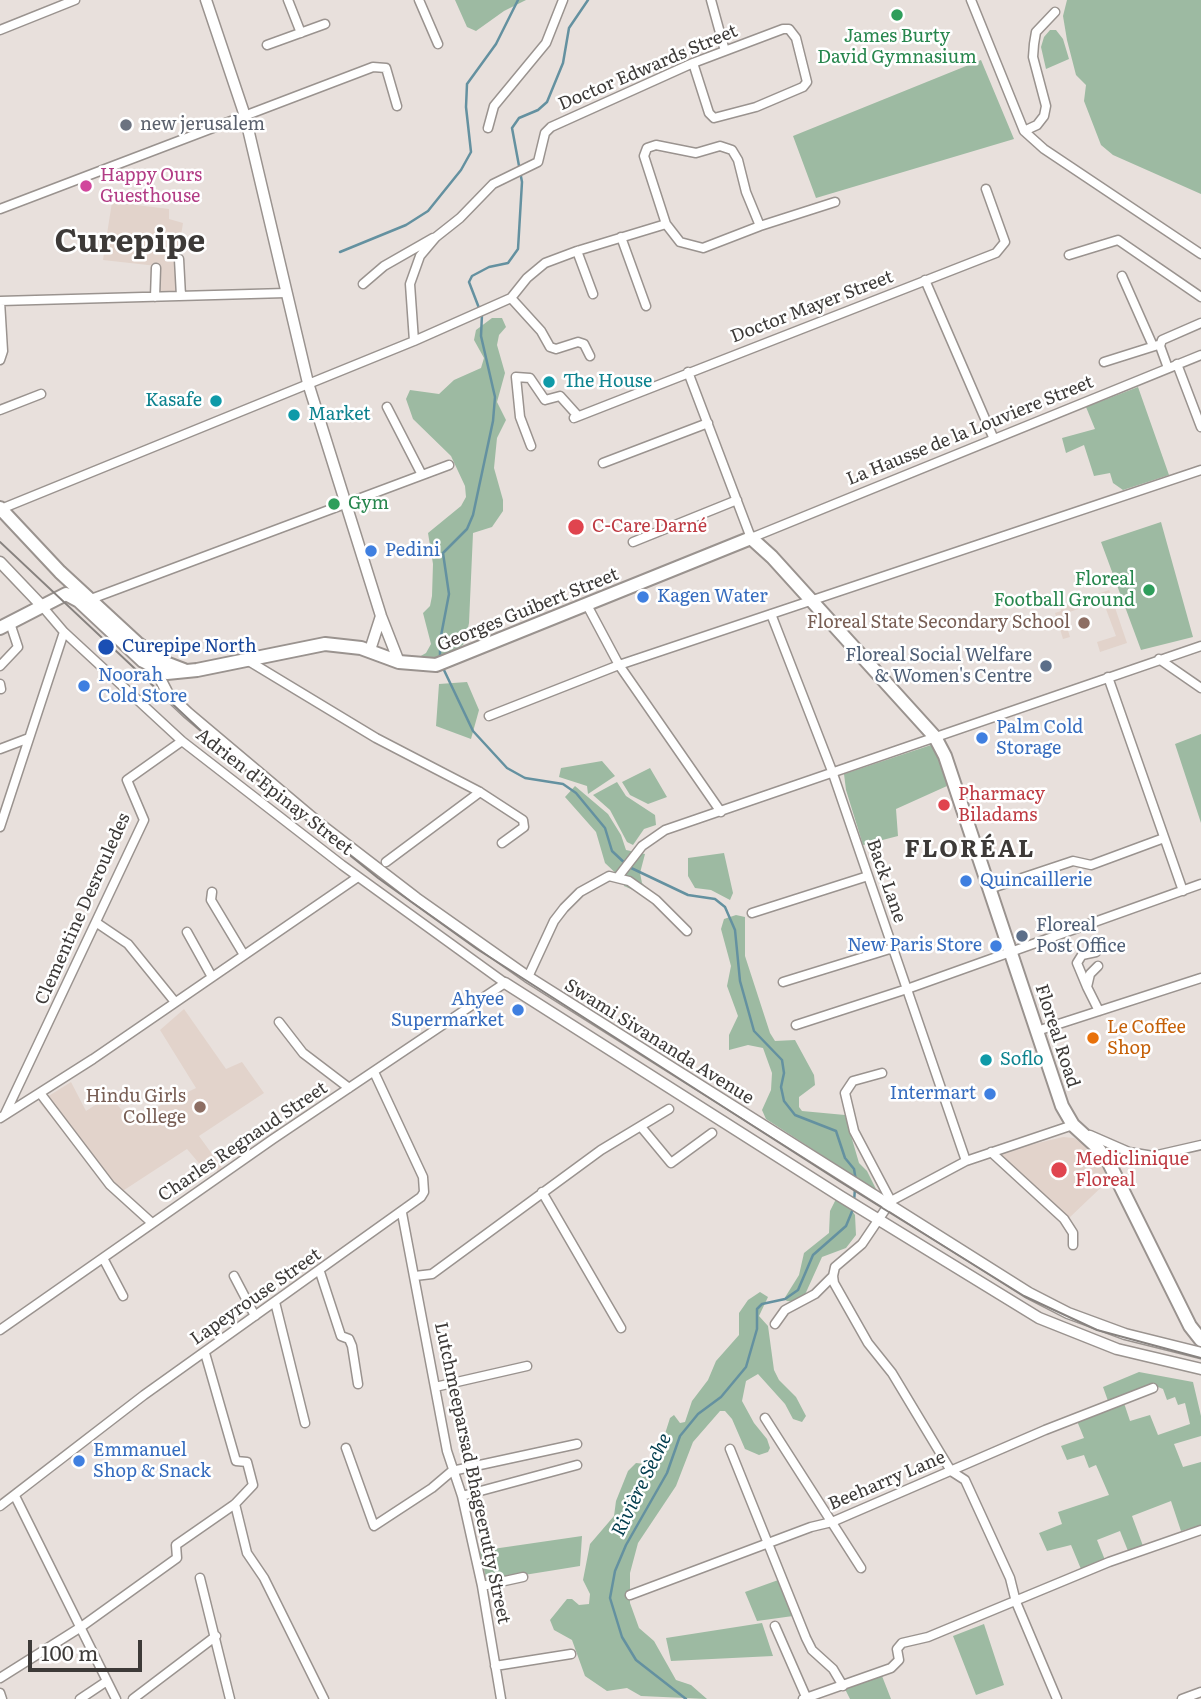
<!DOCTYPE html>
<meta charset="utf-8">
<style>
body{margin:0}
#map{position:relative;width:1201px;height:1699px;overflow:hidden;background:#e8e0dc;font-family:Literata,serif}
canvas{display:block}
.scale{position:absolute;left:28px;top:1640px;width:114px;height:32px;box-sizing:border-box;border:4px solid #3d3a38;border-top:0;padding-left:9px;font-size:21px;line-height:24px;white-space:nowrap;color:#3d3a38;-webkit-text-stroke:5px #fff;paint-order:stroke}
</style>
<div id="map">
<canvas width="1201" height="1699"></canvas>
<div class="scale">100 m</div>
</div>
<script>
const g = document.querySelector('canvas').getContext('2d');
g.lineJoin = 'round';
function paint(path, color) { g.fillStyle = color; g.fill(path, 'evenodd'); }
const poly = rows => new Path2D(rows.map(r => 'M' + r).join(''));
function trace(path, color, width, dash) { g.strokeStyle = color; g.lineWidth = width; g.lineCap = dash ? 'butt' : 'round'; g.setLineDash(dash || []); g.stroke(path); }
function write(font, color, halo, rows, align = 'center') {
  g.font = font + ' Literata,serif'; g.lineWidth = 5; g.setLineDash([]); g.textBaseline = 'middle'; g.strokeStyle = halo; g.fillStyle = color; for (const [text, x, y, turn = 0] of rows) {
    g.save(); g.translate(x, y); g.rotate((+turn || 0) * Math.PI / 180); g.textAlign = isNaN(turn) ? turn : align; if (halo) g.strokeText(text, 0, 0); g.fillText(text, 0, 0); g.restore();
  }
}
const built = poly([
 [112,202,169,209,169,219,183,223,177,261,178,294,157,295,157,266,103,260],
 [1109,590,1127,643,1100,652,1097,642,1116,636,1103,601,1063,614,1070,637,1063,639,1055,613,1061,611,1060,607],
 [184,1009,226,1069,242,1062,264,1093,199,1136,225,1172,220,1175,211,1162,203,1168,187,1149,115,1196,39,1102,71,1082,86,1111,109,1096,131,1120,196,1088,160,1030],
 [1063,1137,1074,1138,1084,1145,1111,1178,1069,1218,1004,1161,1001,1156,1005,1151]
]);
const green = poly([
 [455,0,526,0,504,11,476,31,467,27],
 [1067,0,1201,0,1201,194,1113,155,1101,145,1084,101,1086,85,1076,75,1067,40,1063,16],
 [1050,30,1056,30,1063,39,1069,59,1046,69,1041,47,1044,37],
 [981,60,1014,139,816,198,793,136],
 [492,318,502,318,506,327,499,335,497,345,505,373,497,402,506,420,497,438,494,468,503,500,503,511,492,527,473,533,469,623,465,643,440,663,420,663,419,657,426,653,431,644,423,613,430,606,432,596,433,564,428,533,461,506,466,497,465,486,451,456,413,419,406,399,410,390,439,394,454,380,481,368,484,358,474,340,476,330],
 [1138,387,1169,475,1123,490,1113,483,1110,473,1094,476,1084,445,1066,453,1062,438,1095,429,1086,407],
 [1161,522,1193,637,1141,650,1101,542],
 [467,682,479,710,471,739,436,726,439,684],
 [1201,734,1201,823,1175,744],
 [934,744,947,786,896,809,898,836,863,845,846,790,844,774],
 [602,761,615,776,588,794,587,786,559,777,561,768],
 [650,768,667,797,648,804,630,795,622,782],
 [617,782,626,796,655,815,656,825,644,829,633,845,627,842,610,810,593,795],
 [575,786,608,814,621,835,626,850,645,854,640,873,642,883,652,894,649,897,624,886,624,881,605,863,596,832,565,797],
 [724,853,733,893,730,900,711,890,695,888,688,876,688,858],
 [736,915,745,917,745,956,770,1033,775,1041,795,1040,814,1075,815,1085,799,1097,799,1107,802,1111,845,1115,859,1163,867,1171,877,1191,766,1119,762,1110,771,1090,772,1073,763,1048,748,1045,729,1050,729,1035,738,1016,727,986,731,966,721,929,724,919],
 [836,1199,849,1206,855,1215,856,1235,846,1248,822,1257,803,1299,798,1302,787,1301,784,1299,799,1275,804,1253,829,1233,830,1211],
 [760,1292,768,1297,759,1316,768,1326,774,1370,779,1380,796,1397,806,1416,802,1422,793,1419,785,1404,758,1374,746,1381,742,1401,754,1423,767,1439,770,1448,768,1452,759,1455,745,1449,732,1419,725,1411,720,1411,693,1442,676,1486,638,1543,630,1573,630,1603,639,1628,654,1641,676,1680,691,1685,707,1699,641,1696,627,1688,607,1691,585,1676,572,1640,554,1630,550,1620,567,1599,572,1599,579,1605,589,1604,590,1594,583,1580,590,1544,614,1516,616,1501,628,1471,636,1463,645,1464,658,1456,670,1418,674,1415,680,1423,685,1422,692,1401,708,1380,716,1361,739,1335,739,1313,748,1300],
 [1139,1372,1193,1382,1201,1416,1201,1436,1174,1444,1183,1467,1201,1462,1201,1525,1181,1531,1171,1501,1132,1516,1143,1546,1128,1551,1120,1531,1097,1540,1105,1560,1081,1569,1071,1545,1047,1551,1039,1533,1062,1524,1058,1512,1109,1495,1096,1465,1089,1468,1084,1455,1067,1460,1061,1446,1084,1438,1077,1421,1124,1403,1130,1421,1150,1415,1158,1435,1190,1424,1185,1403,1178,1405,1175,1397,1167,1400,1163,1389,1153,1385,1108,1401,1103,1387],
 [582,1536,580,1566,487,1581,479,1551],
 [781,1579,793,1616,757,1621,745,1592],
 [762,1623,773,1656,671,1661,666,1638],
 [984,1624,1004,1685,976,1695,953,1636],
 [882,1676,891,1699,850,1699,845,1689]
]);
const stream = poly([
 [340,252,406,225,428,211,461,170,471,152,466,107,467,84,496,44,518,0],
 [479,308,469,282,472,276,489,267,508,263,518,249,522,182,512,128,519,118,538,110,547,102,563,63,569,28,588,0],
 [440,659,440,641,449,594,443,553,467,529,473,515,493,421,495,397,481,336,482,314],
 [443,668,473,731,507,768,525,778,563,784,576,793,605,828,612,851,629,867,688,895,715,899,725,907,735,930,740,981,754,1031,782,1060,784,1073,781,1087,784,1101,795,1115,836,1131,845,1158,854,1169,856,1181],
 [854,1202,855,1188],
 [686,1699,636,1660,622,1637,610,1598,615,1571,626,1545,667,1473,680,1436,698,1414,721,1397,746,1367,757,1329,757,1309,762,1304,785,1299,798,1290,813,1255,846,1226,853,1209]
]);
const minor = poly([
 [288,0,301,33],
 [419,0,438,44],
 [711,0,725,51],
 [971,0,1024,131,1044,149,1201,254],
 [0,30,75,0],
 [267,45,325,24],
 [488,128,494,106,546,43,563,0],
 [1024,131,1037,125,1044,116,1046,106,1033,57,1034,44,1036,32,1055,12],
 [0,209,373,67,386,68,397,106],
 [760,226,835,202],
 [621,237,646,306],
 [577,251,593,294],
 [1069,255,1118,240,1201,297],
 [179,259,181,296],
 [1122,276,1153,346],
 [925,280,993,437],
 [363,284,384,266,433,238],
 [155,297,156,268],
 [511,298,541,331,550,347,556,349,578,342,584,344,590,356],
 [0,301,286,293],
 [414,341,410,284,420,256,436,237,460,218,493,184,538,162,545,133,551,127,693,63,783,29,789,29,796,38,807,82,803,87,756,107,714,118,709,113,693,63],
 [0,360,3,351,0,301],
 [1104,362,1158,345],
 [1177,364,1201,427],
 [1168,368,1160,346,1162,340,1201,323],
 [688,372,751,538,1201,355],
 [387,407,422,475],
 [0,410,41,394],
 [574,418,996,253,1005,242,986,189],
 [531,446,520,417,516,377,530,378,545,400,560,396,578,416],
 [603,463,708,423],
 [1,509,414,341,511,298,527,278,545,263,577,251,666,224,680,242,703,248,760,226,746,192,738,160,732,150,720,146,696,153,656,145,647,148,644,156,666,224],
 [633,542,737,500],
 [91,599,449,465],
 [587,605,619,665,721,812],
 [771,614,832,771,966,1161],
 [1159,659,1201,688],
 [247,660,376,738,480,792,523,820,524,827,502,843],
 [0,666,18,647,10,623],
 [1108,677,1183,891],
 [0,684,1,689],
 [489,716,619,665,1201,470],
 [0,749,29,738],
 [0,827,64,632],
 [386,862,480,792],
 [618,877,642,846,665,830,1201,646],
 [989,889,1073,861,1091,865,1164,838],
 [212,892,211,900,244,955],
 [752,913,868,876],
 [97,923,128,944,175,1002],
 [187,932,212,977],
 [1098,966,1090,974,1087,987,1099,1011],
 [528,977,554,921,564,908,580,892,609,876,629,881,656,900,687,931],
 [783,982,893,948],
 [1087,987,1077,963,1082,955,1096,952],
 [279,1022,303,1053,349,1088],
 [796,1025,907,989,1201,884],
 [1037,1031,1201,978],
 [882,1073,853,1081,845,1093,854,1131,891,1201],
 [40,1093,110,1185,152,1223],
 [5,1114,144,820,127,780,182,741],
 [0,1118,93,1059,358,877],
 [642,1128,671,1163,712,1133],
 [1090,1135,1129,1152,1153,1156,1201,1145],
 [991,1152,1064,1219,1073,1233,1073,1245],
 [542,1192,621,1328],
 [402,1213,447,1451,462,1496,482,1586,501,1699],
 [103,1258,123,1296],
 [320,1272,341,1336,349,1339,352,1346,358,1384],
 [234,1276,255,1316],
 [415,1276,432,1274,601,1150,669,1109],
 [275,1302,305,1423],
 [775,1324,785,1310,815,1294,833,1276],
 [0,1330,273,1139,505,983,342,865,182,741,64,632,41,605],
 [435,1387,527,1366],
 [765,1418,861,1568],
 [346,1448,374,1526,432,1488,452,1471,577,1444],
 [730,1449,806,1638,812,1650,833,1669,843,1686],
 [15,1496,116,1699],
 [462,1496,577,1465],
 [235,1504,247,1553,264,1578,324,1699],
 [0,1506,144,1395,421,1197,424,1192,423,1177,374,1072],
 [200,1578,230,1699],
 [482,1586,523,1577],
 [630,1595,811,1527,832,1522,1045,1430,1153,1388],
 [775,1626,807,1699],
 [495,1666,571,1654],
 [0,1678,81,1627,177,1558,176,1545,235,1504,253,1485,247,1462,236,1461,205,1353],
 [0,1693,2,1699],
 [80,1699,107,1681],
 [133,1699,216,1636],
 [803,1699,891,1668,899,1660,897,1649,902,1643,928,1637,1109,1562,1201,1530],
 [1057,1699,1016,1602,1010,1578,965,1480,951,1471,892,1373,868,1343,834,1283,833,1276,835,1267,862,1244,891,1201,966,1161,1073,1125],
 [1182,1699,1201,1692]
]);
const tertiary = poly([
 [206,0,245,116,308,383,381,616,399,662],
 [0,562,41,605],
 [370,650,381,616],
 [153,665,168,694,188,713,321,825,416,898,528,977,1029,1293,1068,1313,1125,1334,1201,1353],
 [505,983,840,1196,1039,1318,1117,1349,1201,1369]
]);
const secondary = poly([
 [0,508,60,572,137,643,163,662,184,670],
 [0,628,66,594,79,601,143,661,167,673,197,670,325,644,361,648,399,662,436,665,751,538,772,557,935,737,945,756,1062,1106,1073,1125,1097,1147,1109,1163,1190,1326,1201,1340]
]);
const tram = poly([
 [0,542,231,759,378,878,477,949,839,1181,1024,1296,1097,1330,1201,1358]
]);
const markers = [
 [897,15,7,"#2e9e5b"],
 [126,125,7,"#6b7280"],
 [86,186,7,"#d1479c"],
 [549,382,7,"#0f9aa8"],
 [216,401,7,"#0f9aa8"],
 [294,415,7,"#0f9aa8"],
 [334,504,7,"#2e9e5b"],
 [576,527,9,"#e0444e"],
 [371,551,7,"#3f7fe0"],
 [1149,590,7,"#2e9e5b"],
 [643,597,7,"#3f7fe0"],
 [1084,623,7,"#8d6e63"],
 [106,647,9,"#1a4fb4"],
 [1046,666,7,"#5c6f8a"],
 [84,686,7,"#3f7fe0"],
 [982,738,7,"#3f7fe0"],
 [944,805,7,"#e0444e"],
 [966,881,7,"#3f7fe0"],
 [1022,936,7,"#5c6f8a"],
 [996,946,7,"#3f7fe0"],
 [518,1010,7,"#3f7fe0"],
 [1093,1038,7,"#e8710a"],
 [986,1060,7,"#0f9aa8"],
 [990,1094,7,"#3f7fe0"],
 [200,1107,7,"#8d6e63"],
 [1059,1170,9,"#e0444e"],
 [79,1461,7,"#3f7fe0"]
];
const leisureNames = [
 ["James Burty",897,37],
 ["David Gymnasium",897,58],
 ["Gym",348,504,"left"],
 ["Floreal",1135,580,"right"],
 ["Football Ground",1135,601,"right"]
];
const streetNames = [
 ["Doctor Edwards Street",648,68,-23],
 ["Doctor Mayer Street",812,307,-21],
 ["La Hausse de la Louviere Street",970,431,-22],
 ["Georges Guibert Street",528,610,-22],
 ["Adrien d'Epinay Street",274,792,38],
 ["Back Lane",886,881,71],
 ["Clementine Desrouledes",83,909,-66],
 ["Floreal Road",1057,1036,72],
 ["Swami Sivananda Avenue",659,1042,32],
 ["Charles Regnaud Street",243,1142,-34],
 ["Lapeyrouse Street",256,1297,-35],
 ["Lutchmeeparsad Bhageerutty Street",472,1473,78],
 ["Beeharry Lane",887,1481,-23]
];
const worshipNames = [
 ["new jerusalem",140,125]
];
const hotelNames = [
 ["Happy Ours",100,176],
 ["Guesthouse",100,197]
];
const cultureNames = [
 ["The House",563,382],
 ["Kasafe",202,401,"right"],
 ["Market",308,415],
 ["Soflo",1000,1060]
];
const healthNames = [
 ["C-Care Darné",592,527],
 ["Pharmacy",958,795],
 ["Biladams",958,816],
 ["Mediclinique",1075,1160],
 ["Floreal",1075,1181]
];
const shopNames = [
 ["Pedini",385,551],
 ["Kagen Water",657,597],
 ["Noorah",98,676],
 ["Cold Store",98,697],
 ["Palm Cold",996,728],
 ["Storage",996,749],
 ["Quincaillerie",980,881],
 ["New Paris Store",982,946,"right"],
 ["Ahyee",504,1000,"right"],
 ["Supermarket",504,1021,"right"],
 ["Intermart",976,1094,"right"],
 ["Emmanuel",93,1451],
 ["Shop & Snack",93,1472]
];
const educationNames = [
 ["Floreal State Secondary School",1070,623],
 ["Hindu Girls",186,1097],
 ["College",186,1118]
];
const transitNames = [
 ["Curepipe North",122,647]
];
const serviceNames = [
 ["Floreal Social Welfare",1032,656],
 ["& Women's Centre",1032,677],
 ["Floreal",1036,926,"left"],
 ["Post Office",1036,947,"left"]
];
const foodNames = [
 ["Le Coffee",1107,1028],
 ["Shop",1107,1049]
];
const waterNames = [
 ["Rivière Sèche",642,1485,-64]
];
const districtNames = [
 ["FLORÉAL",970,850]
];
const townNames = [
 ["Curepipe",130,243]
];
paint(built, '#e2d3cb');
paint(green, '#9dbaa2');
trace(stream, '#6491a0', 2.5);
trace(minor, '#9a938f', 11);
trace(tertiary, '#9a938f', 13);
trace(secondary, '#9a938f', 16);
trace(minor, '#fff', 8);
trace(tertiary, '#fff', 10);
trace(secondary, '#fff', 12);
trace(tram, '#87827f', 2);
for (const [x, y, r, color] of markers) { const dot = new Path2D(); dot.arc(x, y, r, 0, 2 * Math.PI); g.fillStyle = color; g.fill(dot); trace(dot, '#fff', 2.5); }
write('18px', '#27864d', '#fff', leisureNames);
write('18px', '#3d3a38', '#fff', streetNames);
write('18px', '#5b616d', '#fff', worshipNames, 'left');
write('18px', '#b23c85', '#fff', hotelNames, 'left');
write('18px', '#0d838f', '#fff', cultureNames, 'left');
write('18px', '#be3a42', '#fff', healthNames, 'left');
write('18px', '#366cbe', '#fff', shopNames, 'left');
write('18px', '#785e54', '#fff', educationNames, 'right');
write('18px', '#164399', '#fff', transitNames, 'left');
write('18px', '#4e5e75', '#fff', serviceNames, 'right');
write('18px', '#c56008', '#fff', foodNames, 'left');
write('italic 19px', '#003c4d', '#fff', waterNames);
g.letterSpacing = '2px';
write('bold 24px', '#3d3a38', '#fff', districtNames);
g.letterSpacing = '0px';
write('bold 32px', '#3d3a38', '#fff', townNames);
</script>
